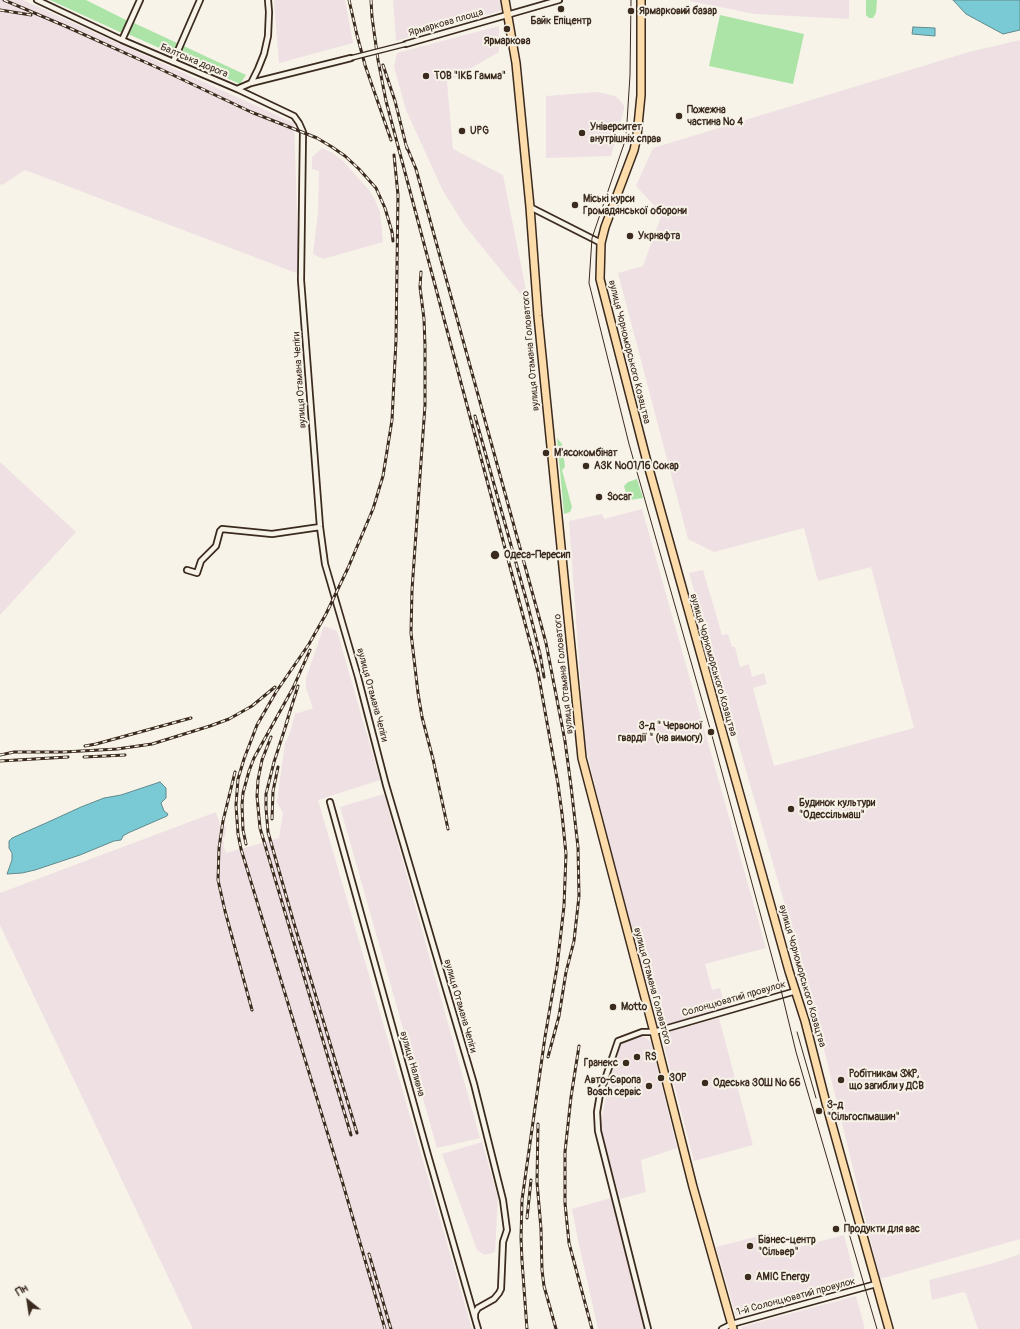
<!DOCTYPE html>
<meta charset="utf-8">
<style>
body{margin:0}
#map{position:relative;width:1020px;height:1329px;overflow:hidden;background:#f7f3e8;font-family:Pangolin,sans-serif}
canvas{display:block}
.north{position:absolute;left:8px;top:1281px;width:40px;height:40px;-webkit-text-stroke:3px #f7f3e8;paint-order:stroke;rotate:330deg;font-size:11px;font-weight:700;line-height:16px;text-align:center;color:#3b2a1e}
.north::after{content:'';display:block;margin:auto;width:14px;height:18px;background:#3b2a1e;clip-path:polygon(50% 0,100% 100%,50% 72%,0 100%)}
</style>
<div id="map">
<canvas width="1020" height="1329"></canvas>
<div class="north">Пн</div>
</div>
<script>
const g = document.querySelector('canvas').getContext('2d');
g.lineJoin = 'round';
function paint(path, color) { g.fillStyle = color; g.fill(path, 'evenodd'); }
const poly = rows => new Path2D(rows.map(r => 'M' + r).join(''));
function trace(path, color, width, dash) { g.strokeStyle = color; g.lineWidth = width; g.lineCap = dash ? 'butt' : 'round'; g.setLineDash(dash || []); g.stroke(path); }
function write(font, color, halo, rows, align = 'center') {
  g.font = font + ' Pangolin,sans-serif'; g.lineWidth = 4; g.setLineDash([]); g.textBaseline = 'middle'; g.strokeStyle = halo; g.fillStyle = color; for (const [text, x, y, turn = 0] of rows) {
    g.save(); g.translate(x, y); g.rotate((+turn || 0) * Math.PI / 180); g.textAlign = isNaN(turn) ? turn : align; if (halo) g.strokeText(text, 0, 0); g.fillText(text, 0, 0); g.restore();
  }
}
const built = poly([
 [0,0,23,0,294,123,299,274,25,170,2,185,0,184],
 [274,0,345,0,353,43,279,63],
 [393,0,500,0,503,10,396,41],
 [690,0,849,0,849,19,755,14,690,1],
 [499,26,499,52,447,82,453,149,503,175,527,295,522,296,465,226,443,191,406,110,394,67,397,53],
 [1020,40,1020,1239,880,1279,810,992,689,573,703,570,722,635,728,634,732,647,735,647,740,667,749,664,752,677,764,673,767,684,753,688,774,766,914,728,871,567,818,581,804,528,714,552,688,539,618,273,643,266,662,214,636,186,653,148,969,52],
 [597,92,615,96,619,99,624,106,624,110,611,156,546,158,546,96],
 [322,148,333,153,343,161,369,190,375,200,380,212,383,242,323,259,313,254,318,212,319,171,312,169,312,157],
 [0,462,76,532,0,615],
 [642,509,766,948,705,964,712,990,720,988,726,1010,659,1028,632,934,585,745,569,521,602,514,604,519],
 [324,626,337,631,380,780,318,800,472,1329,193,1329,0,925,0,893,216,812,220,825,226,827,225,837,222,838,224,844,223,845,226,853,279,838,283,813,277,802,285,743,290,733,295,714,313,708,306,688,306,678],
 [384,794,480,1138,437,1148,340,807],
 [719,1018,753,1145,694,1161,661,1034],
 [642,1035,651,1042,677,1148,641,1160,646,1192,620,1199,600,1127,608,1086,621,1042],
 [482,1142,498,1198,495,1252,485,1255,477,1250,442,1154],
 [611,1198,644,1329,598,1329,578,1240,572,1209],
 [771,1233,776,1253,844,1235,857,1285,736,1316,716,1247],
 [1020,1254,1020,1329,978,1329,966,1294,964,1292,932,1300,929,1280,994,1263],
 [856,1296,865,1329,742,1329,741,1327]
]);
const green = poly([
 [50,0,86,0,128,21,122,33],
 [866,0,877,0,876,13,873,18,869,18,866,15],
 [720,15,804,34,793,84,709,66],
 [134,23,246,75,240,84,128,34],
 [557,438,562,444,565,467,562,470,572,507,570,512,564,514],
 [637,479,643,498,630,500,627,496,624,486,628,482]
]);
const water = poly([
 [953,0,1020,0,1020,30,1003,34,966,14,953,0],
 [913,27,935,28,935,36,912,34,913,27],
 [160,782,166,788,166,798,161,803,164,811,168,814,167,816,128,833,123,836,121,840,114,841,80,855,35,870,22,873,7,874,12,860,12,853,9,848,9,841,12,838,46,823,81,807,104,798,121,795,160,782]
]);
const minor = poly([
 [37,0,122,40,237,89,294,116,299,123,303,132,301,280,320,527,325,564,358,677,386,785,474,1084,503,1200,507,1230,503,1242,501,1289,499,1293,494,1299,478,1308,475,1313,475,1317],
 [122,40,140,0],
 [406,44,559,0],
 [173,62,200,0],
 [251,83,258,69,264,54,268,36,269,12,268,0],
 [237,89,251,83,351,58],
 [530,207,601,243],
 [187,570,197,573,201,561,216,546,220,531,222,529,272,534,320,527],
 [330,802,428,1155,478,1329],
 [648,1329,598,1131,597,1112,600,1094,618,1041,642,1032,654,1032,796,991],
 [722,1329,732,1324,876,1284]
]);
const primary = poly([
 [505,0,516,63,530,207,538,316,582,758,654,1032,693,1187,733,1329],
 [641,0,641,95,637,136,634,150,605,227,601,243,600,279,646,458,789,971,805,1021,826,1103,889,1329]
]);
const tram = poly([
 [631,0,630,75,626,138,592,238,589,283,629,444,711,732,782,994,796,1052,877,1329],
 [797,1032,816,1098]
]);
const rail = poly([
 [4,0,65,26,156,67,251,112,317,138,332,147,345,156,359,169,376,188,385,208,392,232,393,241],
 [349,0,357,35,365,65,391,140],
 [371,0,372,17,378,60,386,101,538,672,558,784,562,814,566,854,564,906,557,967,545,1037,522,1200,521,1238,522,1261,527,1329],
 [0,10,31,15],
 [383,65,395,101,407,149],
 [406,145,416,169,539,617,546,643,565,741,571,786,578,847,579,896,574,941,566,972,559,1016,548,1057],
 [421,272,420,287,424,319,425,346,425,405,412,590,411,633,418,693,422,717,433,759,448,829],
 [475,416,528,606,540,654,544,677],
 [288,719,274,762,266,794,266,808,268,832,293,920,357,1133],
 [286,724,298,686],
 [271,737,262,760,258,780,257,796,260,828,351,1135],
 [85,746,96,744,191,718],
 [0,755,14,752,64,752,117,749,152,744,210,726,229,719,252,706,275,687],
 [84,757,125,755],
 [0,761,68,757],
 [235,772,223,821,219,848,218,880,225,911,252,1010],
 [272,819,273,791,278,767],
 [246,844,243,830,242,805,243,793,249,771,254,758,293,688,310,650],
 [579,1046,571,1097,565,1152,565,1203,569,1243,592,1329],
 [538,1124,537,1182,541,1229,542,1270,544,1286,556,1329],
 [527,1218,531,1180],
 [369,1254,391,1329],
 [385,1329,343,1184,241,849,238,834,236,805,238,779,244,759,257,725,276,692,309,644,326,614,348,568,373,509,383,476,392,420,396,340,398,195,394,155]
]);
const pedestrianBridge = poly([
 [351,58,406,44]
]);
const markers = [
 [561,9,4,"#3b2a1e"],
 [631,11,4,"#3b2a1e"],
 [507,29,4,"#3b2a1e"],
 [426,76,4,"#3b2a1e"],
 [679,116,4,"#3b2a1e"],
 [462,131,4,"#3b2a1e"],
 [582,133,4,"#3b2a1e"],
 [575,205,4,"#3b2a1e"],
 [630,236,4,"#3b2a1e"],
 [546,453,4,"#3b2a1e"],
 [586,466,4,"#3b2a1e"],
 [599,497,4,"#3b2a1e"],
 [495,555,5,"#3b2a1e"],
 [711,732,4,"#3b2a1e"],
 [791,809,4,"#3b2a1e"],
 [613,1007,4,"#3b2a1e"],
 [637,1057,4,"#3b2a1e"],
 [626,1063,4,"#3b2a1e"],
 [661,1078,4,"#3b2a1e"],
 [841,1080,4,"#3b2a1e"],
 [705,1083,4,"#3b2a1e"],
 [649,1086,4,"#3b2a1e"],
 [819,1111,4,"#3b2a1e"],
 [836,1229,4,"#3b2a1e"],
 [750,1246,4,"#3b2a1e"],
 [748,1277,4,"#3b2a1e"]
];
const poiNames = [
 ["Ярмарковий базар",639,11],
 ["Байк Епіцентр",561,21,"center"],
 ["Ярмаркова",507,41,"center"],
 ["ТОВ \"ІКБ Гамма\"",434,76],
 ["Пожежна",687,110],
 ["частина № 4",687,122],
 ["Університет",590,127],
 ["внутрішніх справ",590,139],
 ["UPG",470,131],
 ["Міські курси",583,199],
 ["Громадянської оборони",583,211],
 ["Укрнафта",638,236],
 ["М'ясокомбінат",554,453],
 ["АЗК №01/16 Сокар",594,466],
 ["Socar",607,497],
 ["Одеса-Пересип",504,555],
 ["З-д \" Червоної",703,726,"right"],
 ["гвардії \" (на вимогу)",703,738,"right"],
 ["Будинок культури",799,803],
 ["\"Одессільмаш\"",799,815],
 ["Motto",621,1007],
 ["RS",645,1057],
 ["Гранекс",618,1063,"right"],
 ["Робітникам ЗЖР,",849,1074],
 ["що загибли у ДСВ",849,1086],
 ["ЗОР",669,1078],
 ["Авто-Європа",641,1080,"right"],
 ["Bosch сервіс",641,1092,"right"],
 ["Одеська ЗОШ № 66",713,1083],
 ["З-д",827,1105],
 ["\"Сільгоспмашин\"",827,1117],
 ["Продукти для вас",844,1229],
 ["Бізнес-центр",758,1240],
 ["\"Сільвер\"",758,1252],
 ["AMIC Energy",756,1277]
];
const streetNames = [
 ["Ярмаркова площа",446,23,-16],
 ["Балтська дорога",194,61,23],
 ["вулиця Отамана Головатого",531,351,-95],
 ["вулиця Чорноморського Козацтва",629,352,76],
 ["вулиця Отамана Чепіги",300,380,-94],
 ["вулиця Чорноморського Козацтва",713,665,74],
 ["вулиця Отамана Головатого",564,674,-96],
 ["вулиця Отамана Чепіги",372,695,75],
 ["вулиця Чорноморського Козацтва",802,976,74],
 ["вулиця Отамана Головатого",652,986,75],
 ["Солонцюватий провулок",734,999,-16],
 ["вулиця Отамана Чепіги",460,1006,74],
 ["вулиця Наливна",412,1064,74],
 ["1-й Солонцюватий провулок",796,1297,-15]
];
paint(built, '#efe0e4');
paint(green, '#ace4a8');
paint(water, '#7acad5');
trace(water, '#618a8c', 1);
trace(minor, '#3b2a1e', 8);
trace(primary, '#3b2a1e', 10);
trace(minor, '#f7f3e8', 4.5);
trace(primary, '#fddcac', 7);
trace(tram, '#3b2a1e', 1);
trace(rail, '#3b2a1e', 3);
trace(rail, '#f7f3e8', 1.5, [4.5]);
trace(pedestrianBridge, '#3b2a1e', 6, []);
trace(pedestrianBridge, '#f7f3e8', 3.5);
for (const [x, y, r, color] of markers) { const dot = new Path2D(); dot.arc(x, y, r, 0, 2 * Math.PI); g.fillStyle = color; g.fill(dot); trace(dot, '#f7f3e8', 1.5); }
write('bold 10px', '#3b2a1e', '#f7f3e8', poiNames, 'left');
write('10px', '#3b2a1e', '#f7f3e8', streetNames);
</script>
